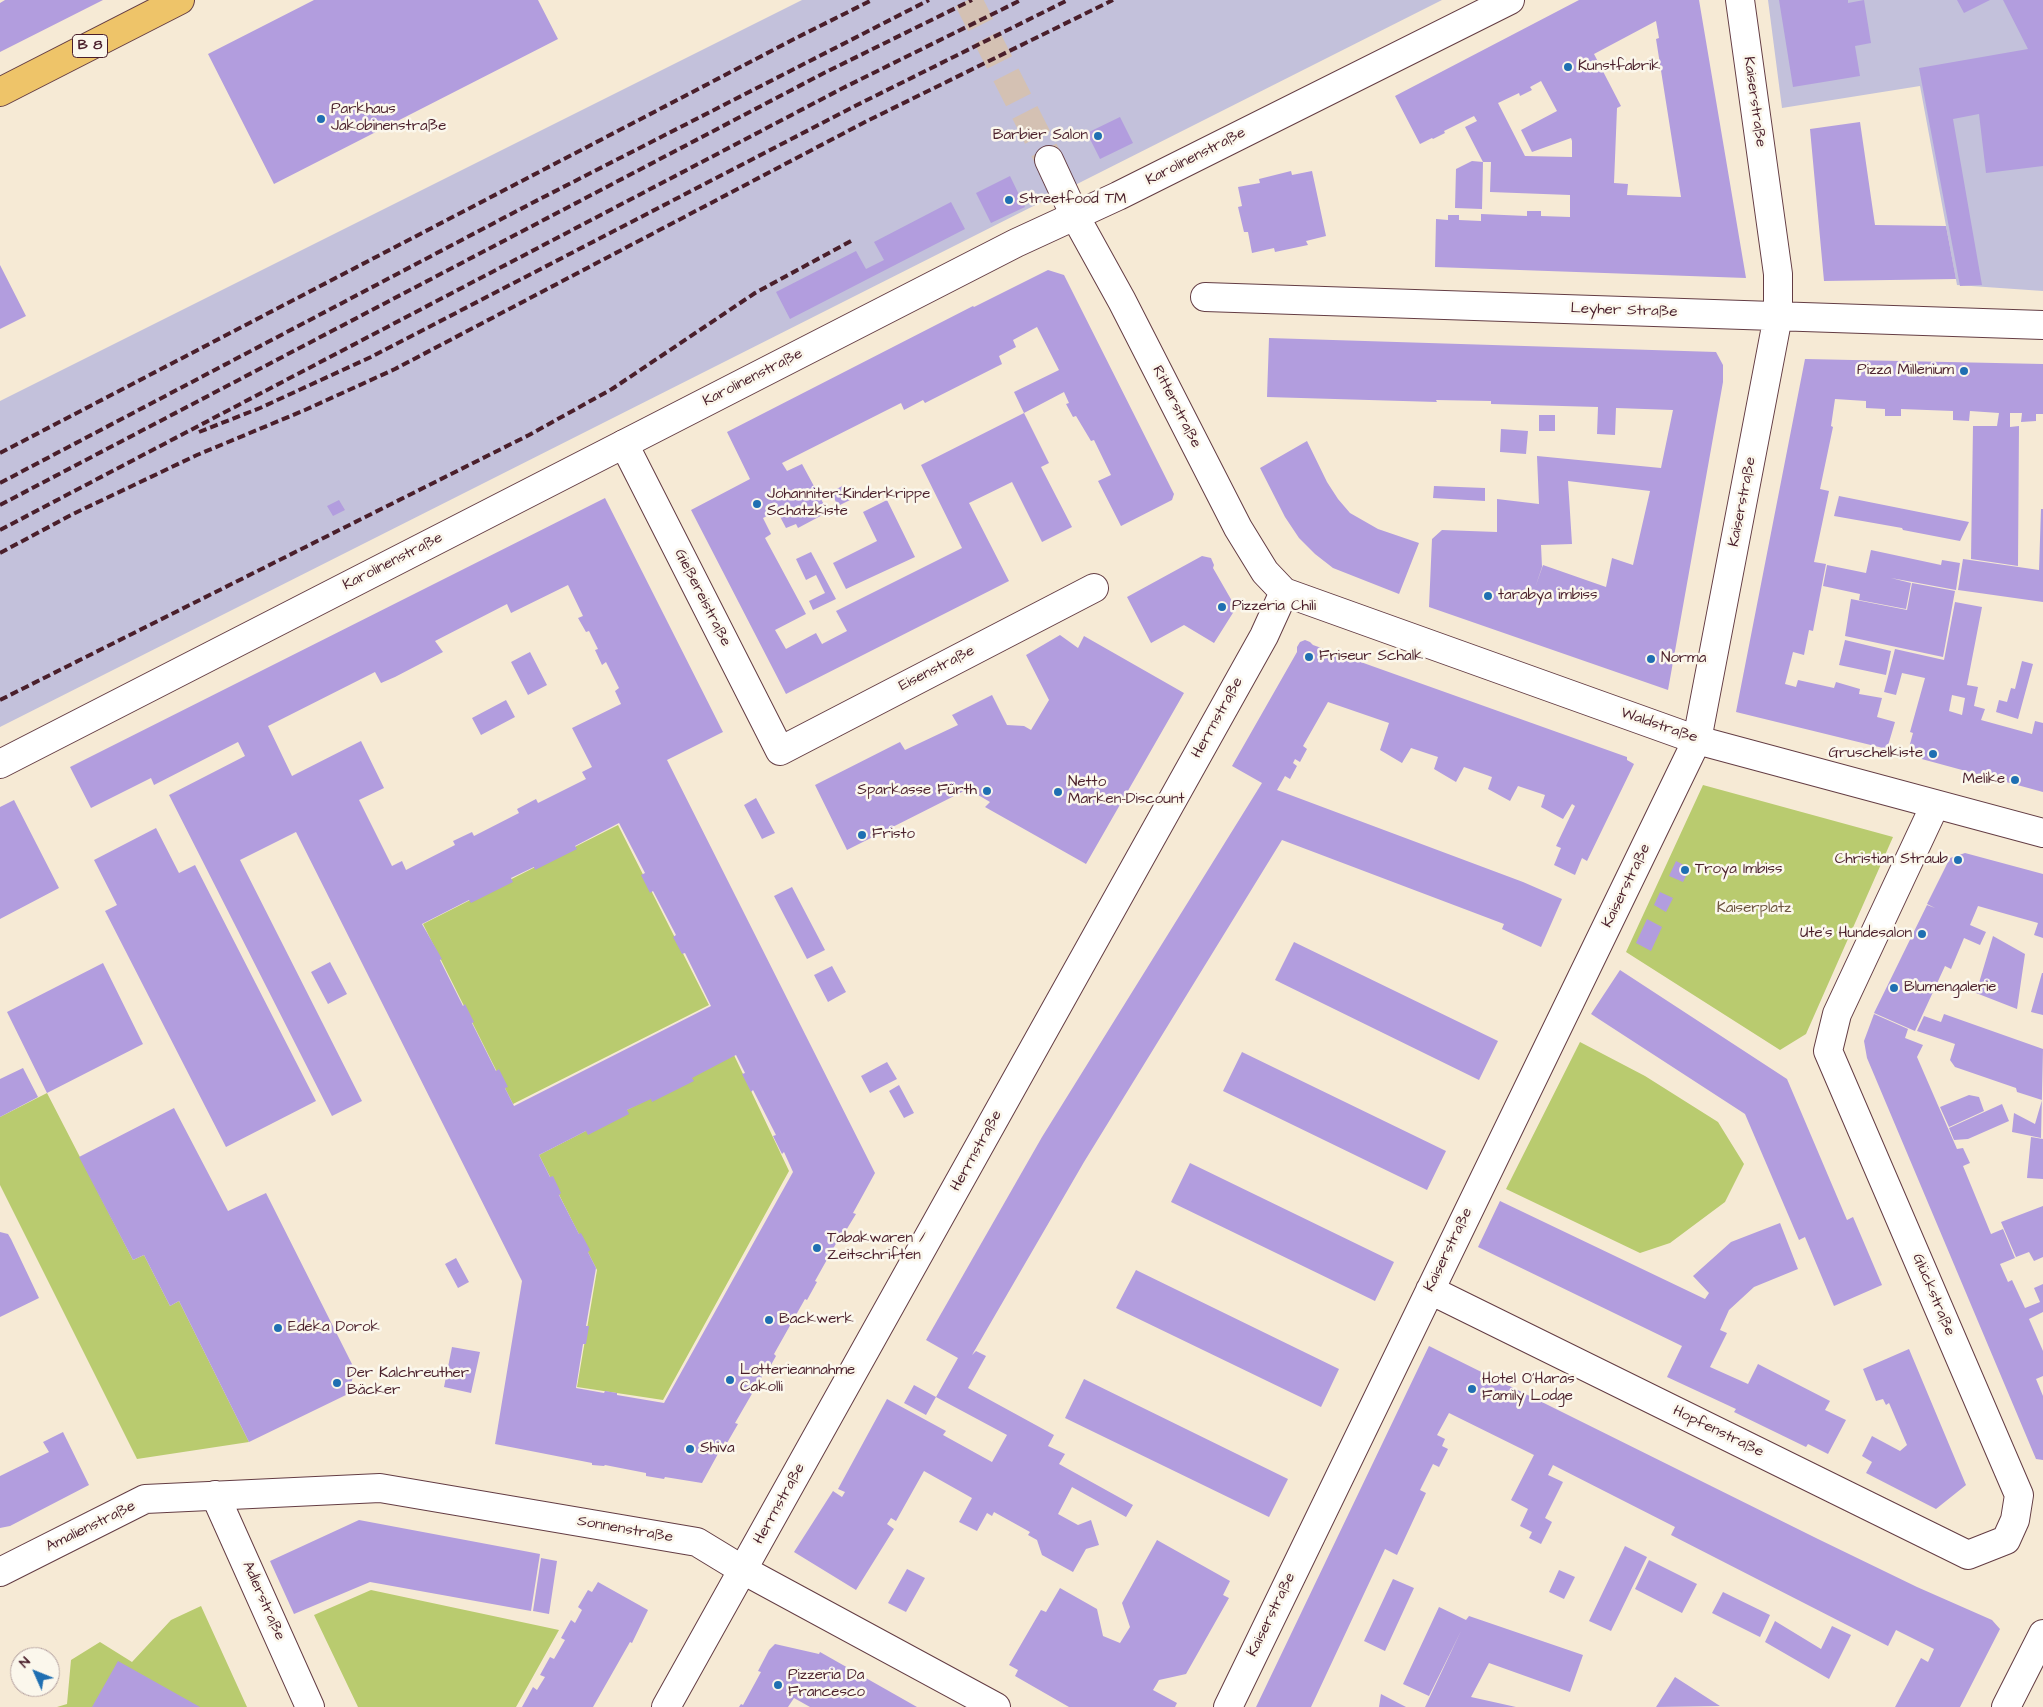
<!DOCTYPE html>
<meta charset="utf-8">
<style>
body{margin:0}
#map{position:relative;width:2043px;height:1707px;overflow:hidden;background:#f6ead5;font-family:"Architects Daughter",sans-serif}
canvas{display:block}
.north{position:absolute;left:10px;top:1647px;width:50px;height:50px;box-sizing:border-box;background:#fbf7ec;border:1px solid #b4a19f;border-radius:50%;rotate:314deg;font-size:14px;font-weight:700;line-height:20px;text-align:center;color:#4a1f2b}
.north::after{content:'';display:block;margin:auto;width:18px;height:22px;background:#1f6fb2;clip-path:polygon(50% 0,100% 100%,50% 72%,0 100%)}
</style>
<div id="map">
<canvas width="2043" height="1707"></canvas>
<div class="north">N</div>
</div>
<script>
const g = document.querySelector('canvas').getContext('2d');
g.lineJoin = 'round';
function paint(path, color) { g.fillStyle = color; g.fill(path, 'evenodd'); }
const poly = rows => new Path2D(rows.map(r => 'M' + r).join(''));
function trace(path, color, width, dash) { g.strokeStyle = color; g.lineWidth = width; g.lineCap = dash ? 'butt' : 'round'; g.setLineDash(dash || []); g.stroke(path); }
function write(font, color, halo, rows, align = 'center') {
  g.font = font + ' "Architects Daughter",sans-serif'; g.lineWidth = 5; g.setLineDash([]); g.textBaseline = 'middle'; g.strokeStyle = halo; g.fillStyle = color; for (const [text, x, y, turn = 0] of rows) {
    g.save(); g.translate(x, y); g.rotate((+turn || 0) * Math.PI / 180); g.textAlign = isNaN(turn) ? turn : align; if (halo) g.strokeText(text, 0, 0); g.fillText(text, 0, 0); g.restore();
  }
}
const industrial = poly([
 [802,0,1442,0,0,727,0,401],
 [1768,0,2043,0,2043,291,1957,285,1920,86,1782,108]
]);
const green = poly([
 [1703,785,1893,837,1806,1034,1780,1050,1626,952],
 [618,825,709,1005,513,1104,423,924],
 [1580,1042,1645,1076,1718,1122,1744,1164,1725,1202,1670,1243,1640,1253,1506,1189],
 [734,1055,789,1171,663,1400,577,1387,597,1270,539,1155],
 [47,1093,133,1260,144,1255,170,1306,179,1301,249,1442,137,1459,0,1185,0,1117],
 [371,1590,559,1630,516,1707,358,1707,314,1615],
 [201,1606,247,1707,57,1707,67,1704,71,1660,100,1642,132,1662,171,1620]
]);
const building = poly([
 [5,0,103,0,0,52,0,3],
 [314,0,538,0,558,39,274,184,208,54],
 [1579,0,1699,0,1746,278,1435,267,1436,219,1448,220,1448,215,1459,215,1459,220,1481,221,1481,214,1527,216,1527,211,1541,211,1541,216,1570,217,1570,195,1490,192,1491,162,1483,162,1465,127,1477,121,1474,116,1444,131,1445,133,1433,139,1432,138,1420,144,1395,96],
 [1656,21,1659,38,1656,39,1681,197,1627,195,1628,184,1614,183,1617,108,1621,106,1594,54],
 [1541,81,1557,111,1521,130,1532,152,1571,138,1572,141,1572,157,1525,156,1498,103,1519,93,1520,96,1532,90,1530,87],
 [1779,0,1848,0,1848,3,1864,0,1871,43,1855,46,1860,76,1793,87],
 [1957,0,1990,0,1964,13],
 [2003,0,2043,0,2043,166,1986,173,1979,114,1953,119,1982,285,1960,286,1919,68,2028,49],
 [1120,117,1133,143,1100,159,1087,133],
 [1860,122,1875,225,1946,226,1956,279,1824,281,1810,129],
 [1472,161,1483,162,1482,209,1455,208,1456,169],
 [1291,171,1292,175,1312,171,1326,236,1306,241,1308,245,1275,252,1274,248,1252,253,1248,232,1244,232,1238,207,1242,206,1238,187,1260,183,1259,179],
 [1010,176,1025,207,991,223,976,193],
 [951,202,965,229,790,319,776,292,856,251,866,269,884,260,874,242],
 [0,265,26,316,0,329],
 [1048,270,1064,275,1174,494,1172,500,1121,526,1098,481,1111,475,1094,440,1091,441,1076,416,1073,417,1066,404,1069,403,1064,392,1024,413,1014,392,1059,370,1037,327,1013,340,1016,347,999,356,1002,364,925,403,923,400,904,410,901,403,782,463,787,471,802,464,828,512,798,528,796,524,786,528,777,511,763,518,771,534,765,538,806,614,775,630,786,649,816,633,822,644,847,631,836,611,962,548,921,465,1024,413,1049,463,1041,467,1072,527,1042,542,1012,482,969,503,1009,581,786,694,691,510,750,479,727,432,973,306,974,307],
 [1269,338,1716,352,1723,365,1723,382,1668,690,1429,607,1432,539,1442,530,1497,532,1497,499,1539,504,1537,456,1661,468,1673,410,1616,408,1615,435,1597,434,1598,407,1491,404,1491,401,1436,400,1437,402,1267,397],
 [1568,481,1650,491,1633,565,1612,558,1606,587,1543,565,1535,588,1542,567,1541,545,1572,544],
 [1805,359,2043,364,2043,414,2036,414,2036,421,2021,422,2022,413,2010,413,2010,427,2019,426,2018,566,1971,559,1973,426,1997,426,1999,413,1970,411,1969,421,1953,420,1953,411,1901,409,1901,416,1885,416,1885,409,1866,408,1866,401,1835,399,1831,426,1833,427,1820,489,1829,491,1814,562,1826,564,1813,631,1809,630,1804,655,1793,652,1785,684,1796,687,1798,680,1834,688,1836,682,1860,689,1859,694,1882,698,1877,717,1895,722,1887,749,1736,712],
 [1539,415,1555,415,1555,431,1539,431],
 [1501,429,1528,431,1526,454,1500,452],
 [1307,441,1327,482,1338,499,1350,513,1378,529,1419,543,1399,594,1333,568,1315,554,1299,538,1285,517,1260,468],
 [844,485,852,499,838,506,831,492],
 [1434,486,1485,488,1485,501,1433,498],
 [1839,496,1969,522,1960,541,1903,530,1902,528,1834,516],
 [605,498,723,732,667,760,875,1173,853,1213,856,1214,845,1232,843,1231,815,1281,817,1282,807,1300,805,1299,774,1354,776,1356,766,1374,764,1373,735,1423,738,1424,727,1443,725,1441,702,1483,665,1477,664,1479,646,1476,646,1473,605,1465,604,1466,592,1465,592,1463,495,1444,522,1281,296,832,240,860,362,1101,332,1116,169,795,245,756,238,742,154,785,151,778,91,808,70,767],
 [568,585,583,616,578,618,586,632,589,631,598,649,595,650,602,665,606,662,619,688,615,691,621,704,572,728,592,767,582,772,586,779,538,803,536,799,517,809,519,813,474,836,472,832,453,841,455,845,406,870,402,861,392,866,359,800,384,788,361,741,292,776,268,726,375,672,381,683,395,677,443,652,435,641,507,604,511,613],
 [619,823,645,873,641,875,650,893,653,891,676,935,673,937,682,954,685,953,711,1006,514,1106,505,1088,508,1087,499,1069,496,1071,472,1023,474,1022,465,1004,463,1006,440,960,442,959,422,924,469,900,471,903,513,882,511,878,534,867,535,870,577,849,575,846],
 [736,1055,745,1073,742,1074,751,1092,753,1090,776,1135,773,1136,782,1154,784,1152,793,1172,664,1403,617,1395,617,1393,605,1391,604,1393,576,1388,583,1344,586,1344,589,1326,586,1326,596,1268,588,1252,590,1250,581,1233,579,1234,559,1195,561,1193,553,1176,550,1177,539,1155,586,1131,588,1135,629,1114,627,1110,651,1099,652,1102,694,1081,692,1078],
 [339,500,345,510,333,516,327,506],
 [887,500,915,557,846,589,833,563,877,541,863,512],
 [2041,509,2043,509,2043,602,1958,590,1963,559,2039,570],
 [1871,550,1941,565,1942,560,1960,563,1956,590,1891,578,1911,583,1906,609,1859,600,1860,594,1823,586,1827,565,1866,573],
 [811,552,836,599,813,610,809,601,825,593,816,575,806,580,796,559],
 [1202,556,1211,558,1214,565,1213,568,1236,608,1214,643,1184,625,1151,643,1127,597],
 [1912,583,1955,591,1943,657,1845,636,1851,599,1907,610],
 [1955,602,1982,607,1967,685,1978,687,1974,706,1985,709,1981,720,2032,734,2035,721,2043,723,2043,792,1907,755,1913,733,1910,732,1925,678,1902,673,1896,695,1884,692,1895,649,1944,660],
 [1952,695,1965,698,1962,715,1949,711],
 [1060,635,1078,648,1084,636,1184,693,1086,864,985,807,990,802,968,789,847,850,815,785,900,742,905,750,958,725,952,715,992,695,1007,725,1024,726,1031,730,1049,700,1026,655],
 [1305,640,1310,642,1313,645,1627,757,1627,760,1634,764,1587,861,1582,858,1575,875,1554,865,1561,848,1556,846,1575,806,1572,804,1563,819,1541,807,1545,795,1518,786,1510,801,1488,789,1492,777,1464,767,1456,782,1434,769,1438,757,1411,748,1402,763,1380,750,1389,723,1328,702,1303,746,1307,749,1300,762,1295,759,1293,763,1297,766,1290,779,1285,776,1277,790,1523,882,1562,899,1541,947,1502,929,1504,924,1282,840,1084,1162,972,1355,976,1351,986,1356,968,1388,1054,1435,1048,1446,1065,1454,1059,1464,1133,1505,1126,1517,1072,1487,1058,1514,1078,1525,1091,1520,1099,1545,1086,1549,1073,1572,1042,1555,1037,1540,1028,1535,1030,1532,994,1512,992,1516,987,1513,977,1531,959,1522,972,1498,924,1471,896,1521,891,1518,887,1524,894,1529,856,1590,794,1552,833,1491,842,1497,845,1492,838,1489,887,1399,946,1431,943,1435,992,1462,1007,1435,936,1397,958,1358,926,1340,1042,1137,1262,783,1232,766,1297,652,1297,647,1300,642],
 [1845,640,1891,651,1886,675,1839,665],
 [530,652,547,685,528,695,511,662],
 [2022,661,2033,664,2018,719,1996,712,1999,700,2007,702,2011,688,2015,689],
 [506,700,515,717,481,735,472,718],
 [756,798,775,833,762,839,744,805],
 [14,800,59,888,0,919,0,807],
 [156,828,179,873,195,865,316,1101,226,1147,105,911,117,905,94,860],
 [1965,853,2043,874,2043,938,2034,935,2038,923,1978,906,1970,925,1986,932,1980,945,1964,938,1951,969,1945,966,1915,1031,1874,1013,1927,905,1935,908,1927,904,1950,858],
 [1676,861,1690,868,1683,882,1669,876],
 [792,887,825,950,807,959,774,896],
 [1660,892,1673,898,1666,912,1654,905],
 [1647,919,1662,927,1651,951,1636,943],
 [1993,936,2025,954,2017,1009,1976,993],
 [1294,942,1498,1041,1479,1080,1275,980],
 [330,962,347,994,328,1004,311,972],
 [103,963,143,1044,47,1093,7,1012],
 [832,966,846,992,828,1002,814,975],
 [1620,970,1787,1079,1847,1220,1853,1217,1882,1285,1834,1306,1805,1237,1799,1240,1745,1114,1591,1014],
 [2042,973,2043,973,2043,1015,2031,1012],
 [1874,1014,1908,1029,1905,1038,1923,1045,1917,1057,1957,1149,1963,1148,1970,1163,1963,1166,1991,1234,2003,1229,2015,1258,2000,1264,2008,1282,2012,1280,2025,1308,2040,1302,2034,1288,2043,1284,2043,1312,2029,1319,2043,1351,2043,1376,2036,1379,2043,1396,2043,1460,2036,1459,1867,1058,1864,1041],
 [1944,1014,2043,1049,2041,1138,2012,1132,2014,1113,2035,1124,2042,1100,2017,1092,2016,1088,1955,1067,1950,1060,1955,1044,1917,1031,1924,1016,1941,1022],
 [1242,1052,1446,1151,1427,1190,1223,1091],
 [887,1062,897,1079,870,1093,861,1076],
 [23,1068,38,1097,0,1117,0,1079],
 [899,1085,914,1113,904,1118,889,1091],
 [1969,1095,1979,1097,1984,1111,1949,1127,1940,1107],
 [2002,1104,2009,1121,1968,1139,1954,1140,1949,1128],
 [174,1108,228,1211,266,1193,355,1370,348,1394,249,1442,179,1301,170,1306,144,1255,133,1260,79,1157],
 [2031,1137,2043,1139,2043,1179,2027,1178],
 [1190,1163,1394,1262,1375,1301,1171,1202],
 [1500,1201,1705,1299,1709,1293,1693,1276,1731,1242,1780,1223,1798,1269,1754,1287,1729,1310,1720,1330,1727,1333,1710,1367,1748,1384,1758,1364,1830,1401,1825,1410,1846,1420,1828,1454,1808,1444,1806,1447,1734,1412,1736,1409,1667,1377,1682,1346,1478,1247],
 [2043,1206,2043,1257,2034,1261,2029,1252,2016,1257,2001,1222],
 [0,1232,8,1234,11,1239,39,1298,0,1317],
 [456,1258,469,1282,458,1288,445,1264],
 [1136,1270,1339,1369,1321,1407,1116,1308],
 [1429,1346,1818,1539,1917,1587,1992,1620,2000,1629,1960,1707,1895,1707,1921,1658,1928,1662,1934,1649,1896,1630,1888,1646,1671,1535,1675,1527,1553,1465,1548,1475,1563,1482,1545,1518,1552,1522,1541,1544,1529,1538,1532,1532,1520,1526,1528,1509,1511,1500,1534,1455,1449,1413,1437,1435,1445,1439,1442,1446,1448,1449,1439,1467,1433,1464,1420,1490,1426,1493,1397,1555,1385,1549,1311,1707,1256,1707],
 [452,1347,480,1352,471,1393,444,1387],
 [1909,1349,1966,1485,1936,1509,1866,1473,1872,1462,1862,1456,1872,1436,1900,1451,1907,1445,1889,1403,1886,1405,1883,1399,1876,1401,1863,1369],
 [1084,1379,1288,1479,1269,1517,1065,1418],
 [914,1385,936,1397,926,1415,904,1403],
 [63,1432,89,1485,10,1526,0,1528,0,1476,49,1452,43,1442],
 [359,1520,540,1554,531,1611,370,1582,294,1614,270,1561],
 [1157,1540,1230,1581,1223,1595,1229,1598,1186,1674,1159,1680,1153,1690,1177,1703,1175,1707,1069,1707,1015,1676,1018,1670,1009,1665,1041,1610,1046,1612,1060,1588,1097,1609,1103,1636,1120,1643,1130,1627,1122,1603],
 [1625,1546,1647,1557,1611,1631,1589,1621],
 [541,1558,557,1561,549,1614,533,1611],
 [1649,1560,1697,1584,1682,1613,1635,1589],
 [907,1569,925,1578,906,1612,888,1603],
 [1559,1570,1575,1577,1564,1599,1549,1592],
 [1393,1579,1414,1588,1385,1651,1364,1641],
 [598,1582,648,1610,632,1643,630,1642,593,1707,522,1707,533,1687,537,1690,545,1677,540,1675,550,1657,554,1659,565,1640,561,1638,571,1620,575,1623,582,1610,578,1607,588,1590,592,1592],
 [1723,1592,1770,1615,1760,1637,1712,1613],
 [1439,1607,1466,1620,1469,1616,1583,1655,1570,1692,1489,1663,1471,1697,1516,1707,1425,1707,1461,1631,1429,1696,1403,1684],
 [1775,1621,1821,1649,1832,1626,1851,1635,1829,1679,1765,1642],
 [775,1644,819,1654,820,1652,917,1707,810,1707,794,1698,788,1707,739,1707,741,1704,743,1705,761,1672,758,1671,769,1650],
 [118,1661,200,1707,92,1707],
 [1675,1677,1720,1706,1656,1707],
 [1381,1694,1406,1707,1379,1707]
]);
const tertiaryTunnel = poly([
 [968,0,1049,160]
]);
const minor = poly([
 [1205,297,2043,325],
 [624,444,780,751,1094,588],
 [1430,1290,1968,1555,2006,1540,2015,1520,2019,1495,1828,1051,1837,1014,1935,805],
 [215,1495,310,1707],
 [0,1572,145,1499,380,1488,697,1542,743,1570,996,1707],
 [1228,1707,1697,740,1778,316,1778,274,1740,0]
]);
const tertiary = poly([
 [1049,160,1075,216,1122,301,1238,528,1265,572,1284,592,1697,740,2043,833],
 [0,764,1016,243,1118,196,1510,0],
 [666,1707,1264,636,1284,592],
 [2006,1707,2043,1634]
]);
const primary = poly([
 [0,92,180,0]
]);
const rail = poly([
 [199,432,260,408,371,357,855,106,1068,0],
 [0,453,798,37,872,0],
 [0,483,532,203,929,0],
 [0,505,824,73,972,0],
 [0,530,843,88,1021,0],
 [0,553,73,514,197,455,305,410,395,369,867,121,1113,0],
 [0,700,529,435,612,389,755,293,851,241]
]);
const markers = [
 [1568,67,5,"#1f6fb2"],
 [321,119,5,"#1f6fb2"],
 [1098,136,5,"#1f6fb2"],
 [1009,200,5,"#1f6fb2"],
 [1964,371,5,"#1f6fb2"],
 [757,504,5,"#1f6fb2"],
 [1488,596,5,"#1f6fb2"],
 [1222,607,5,"#1f6fb2"],
 [1309,657,5,"#1f6fb2"],
 [1651,659,5,"#1f6fb2"],
 [1933,754,5,"#1f6fb2"],
 [2015,780,5,"#1f6fb2"],
 [987,791,5,"#1f6fb2"],
 [1058,792,5,"#1f6fb2"],
 [862,835,5,"#1f6fb2"],
 [1958,860,5,"#1f6fb2"],
 [1685,870,5,"#1f6fb2"],
 [1922,934,5,"#1f6fb2"],
 [1894,988,5,"#1f6fb2"],
 [817,1248,5,"#1f6fb2"],
 [769,1320,5,"#1f6fb2"],
 [278,1328,5,"#1f6fb2"],
 [730,1380,5,"#1f6fb2"],
 [337,1383,5,"#1f6fb2"],
 [1472,1389,5,"#1f6fb2"],
 [690,1449,5,"#1f6fb2"],
 [778,1685,5,"#1f6fb2"]
];
const shields = [
 [90,46,35]
];
const shieldNames = [
 ["B 8",90,46]
];
const poiNames = [
 ["Kunstfabrik",1578,67],
 ["Parkhaus",331,110],
 ["Jakobinenstraße",331,127],
 ["Barbier Salon",1088,136,"right"],
 ["Streetfood TM",1019,200],
 ["Pizza Millenium",1954,371,"right"],
 ["Johanniter-Kinderkrippe",767,495],
 ["Schatzkiste",767,512],
 ["tarabya imbiss",1498,596],
 ["Pizzeria Chili",1232,607],
 ["Friseur Schalk",1319,657],
 ["Norma",1661,659],
 ["Gruschelkiste",1923,754,"right"],
 ["Melike",2005,780,"right"],
 ["Netto",1068,783],
 ["Marken-Discount",1068,800],
 ["Sparkasse Fürth",977,791,"right"],
 ["Fristo",872,835],
 ["Christian Straub",1948,860,"right"],
 ["Troya Imbiss",1695,870],
 ["Ute's Hundesalon",1912,934,"right"],
 ["Blumengalerie",1904,988],
 ["Tabakwaren /",827,1239],
 ["Zeitschriften",827,1256],
 ["Backwerk",779,1320],
 ["Edeka Dorok",288,1328],
 ["Lotterieannahme",740,1371],
 ["Cakolli",740,1388],
 ["Der Kalchreuther",347,1374],
 ["Bäcker",347,1391],
 ["Hotel O'Haras",1482,1380],
 ["Family Lodge",1482,1397],
 ["Shiva",700,1449],
 ["Pizzeria Da",788,1676],
 ["Francesco",788,1693]
];
const streetNames = [
 ["Kaiserstraße",1754,102,82],
 ["Karolinenstraße",1196,157,-27],
 ["Leyher Straße",1624,311,2],
 ["Karolinenstraße",753,378,-27],
 ["Ritterstraße",1176,407,63],
 ["Kaiserstraße",1743,502,-79],
 ["Karolinenstraße",393,562,-27],
 ["Gießereistraße",702,598,63],
 ["Eisenstraße",937,669,-27],
 ["Herrnstraße",1218,718,-61],
 ["Waldstraße",1659,726,19],
 ["Kaiserstraße",1627,886,-64],
 ["Herrnstraße",977,1151,-61],
 ["Kaiserstraße",1449,1250,-64],
 ["Glückstraße",1933,1295,67],
 ["Hopfenstraße",1718,1432,26],
 ["Herrnstraße",780,1504,-61],
 ["Amalienstraße",91,1527,-26],
 ["Sonnenstraße",625,1530,10],
 ["Adlerstraße",263,1601,66],
 ["Kaiserstraße",1272,1615,-64]
];
const parkNames = [
 ["Kaiserplatz",1754,909]
];
paint(industrial, '#c3c1db');
paint(green, '#b9cb6f');
paint(building, '#b29dde');
trace(tertiaryTunnel, '#d4c1b3', 28, [28, 14]);
trace(minor, '#643d44', 30);
trace(tertiary, '#643d44', 30);
trace(primary, '#643d44', 30);
trace(minor, '#fff', 28);
trace(tertiary, '#fff', 28);
trace(primary, '#eec469', 28);
trace(rail, '#4a1f2b', 4, [8, 4]);
for (const [x, y, r, color] of markers) { const dot = new Path2D(); dot.arc(x, y, r, 0, 2 * Math.PI); g.fillStyle = color; g.fill(dot); trace(dot, '#fbf7ec', 2); }
for (const [x, y, w] of shields) { const box = new Path2D(); box.roundRect(x - w / 2, y - 11.5, w, 23, 4); g.fillStyle = '#fbf7ec'; g.fill(box); trace(box, '#4a1f2b', 1); }
write('bold 14px', '#4a1f2b', null, shieldNames);
write('15px', '#4a1f2b', '#fbf7ec', poiNames, 'left');
write('15px', '#4a1f2b', '#fbf7ec', streetNames);
write('15px', '#6b533f', '#fbf7ec', parkNames);
</script>
